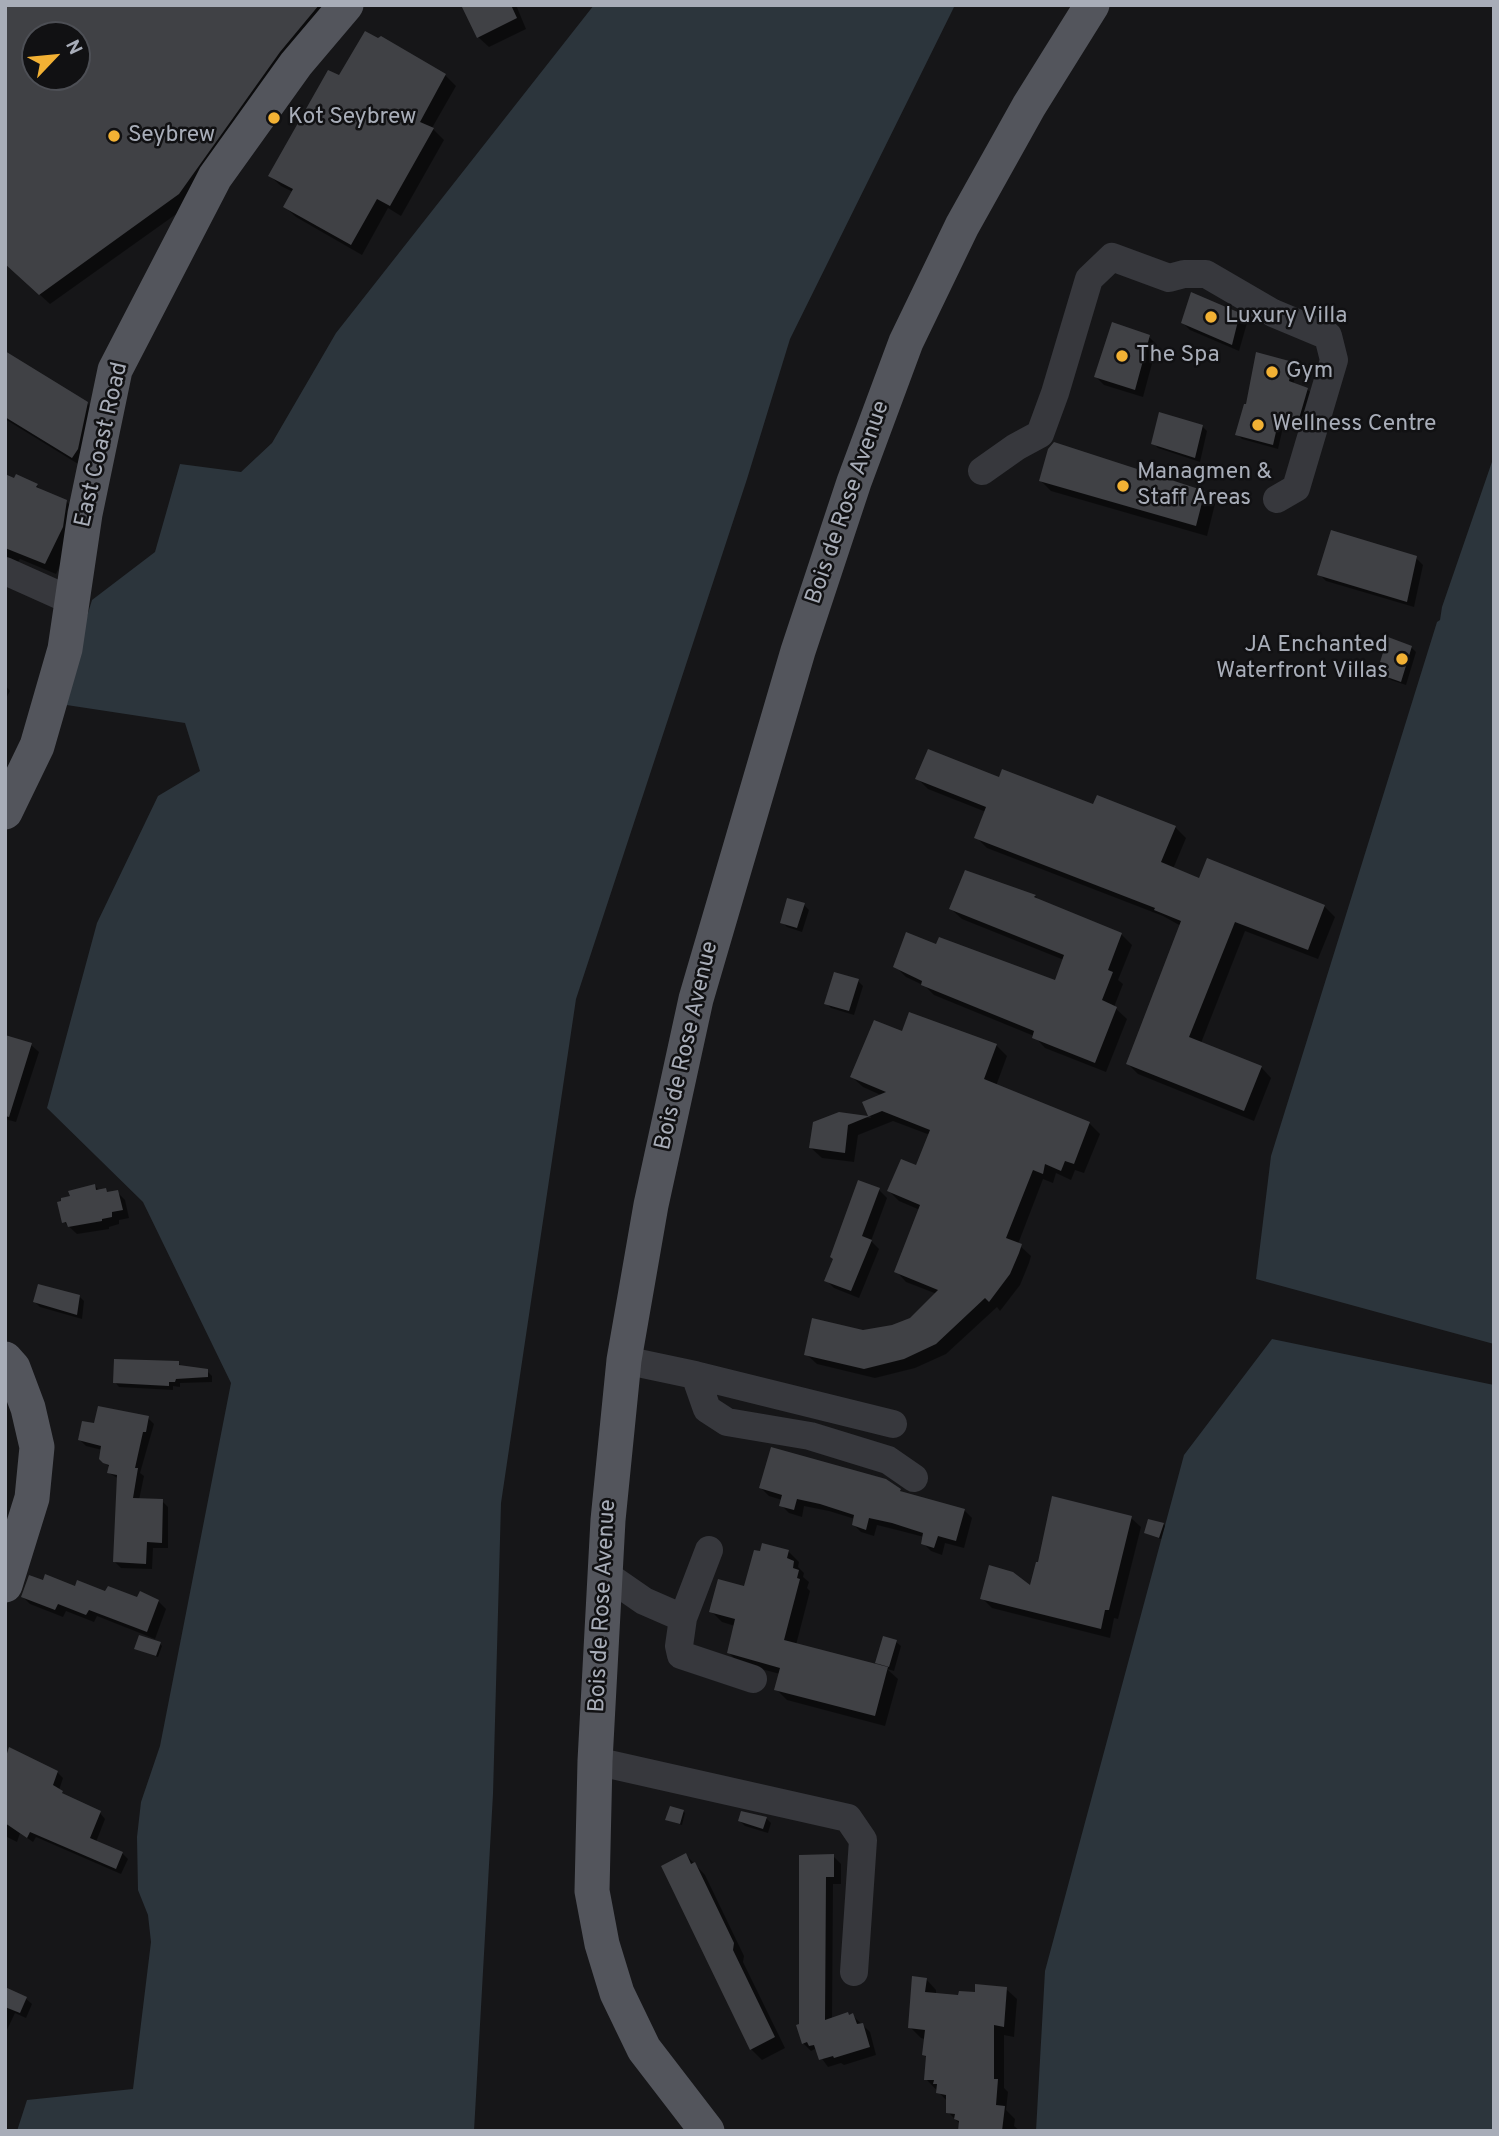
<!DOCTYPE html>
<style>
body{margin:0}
#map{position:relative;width:1499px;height:2136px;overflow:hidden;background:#161618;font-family:Overpass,sans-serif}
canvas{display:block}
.frame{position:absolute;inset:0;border:7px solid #a8adb8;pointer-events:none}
.north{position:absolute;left:21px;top:21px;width:70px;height:70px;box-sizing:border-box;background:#111113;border:2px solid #4d4f55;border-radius:50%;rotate:64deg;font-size:19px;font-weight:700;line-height:28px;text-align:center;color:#a8adb8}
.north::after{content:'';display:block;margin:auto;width:24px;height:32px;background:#f2b134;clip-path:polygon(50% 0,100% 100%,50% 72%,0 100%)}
</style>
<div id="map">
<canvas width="1499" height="2136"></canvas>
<div class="frame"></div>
<div class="north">N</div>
</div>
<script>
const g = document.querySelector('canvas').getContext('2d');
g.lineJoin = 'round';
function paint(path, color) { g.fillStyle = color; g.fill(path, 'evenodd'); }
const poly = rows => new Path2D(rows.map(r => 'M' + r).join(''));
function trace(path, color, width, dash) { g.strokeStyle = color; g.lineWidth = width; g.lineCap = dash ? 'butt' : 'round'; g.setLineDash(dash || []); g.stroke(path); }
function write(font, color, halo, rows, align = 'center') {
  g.font = font + ' Overpass,sans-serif'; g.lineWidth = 5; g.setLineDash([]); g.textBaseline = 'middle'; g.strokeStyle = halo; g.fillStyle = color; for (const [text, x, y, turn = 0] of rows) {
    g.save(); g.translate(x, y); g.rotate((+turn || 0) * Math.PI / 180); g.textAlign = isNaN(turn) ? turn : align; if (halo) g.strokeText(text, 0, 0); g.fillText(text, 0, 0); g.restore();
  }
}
const water = poly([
 [594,5,955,5,790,339,747,479,576,999,501,1503,493,1794,474,2131,17,2131,27,2100,133,2089,151,1942,148,1915,138,1890,137,1837,141,1802,160,1746,231,1383,143,1202,47,1108,97,923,158,796,200,771,185,723,60,704,92,600,155,552,180,464,241,472,272,443,336,333],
 [1494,456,1494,1344,1256,1279,1271,1156,1437,622,1440,620,1442,607],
 [1272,1339,1494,1385,1494,2131,1036,2131,1045,1971,1184,1455]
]);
const shadow = poly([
 [5,5,338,5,189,205,50,304,5,263],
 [35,35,77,35,77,77,35,77],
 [463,5,516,5,526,29,489,47,478,37],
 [445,75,456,86,432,128,444,140,401,216,388,208,362,255,296,217,285,207,293,192,281,186,270,176,340,78],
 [1239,315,1247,323,1239,351,1190,330,1183,323],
 [1149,337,1157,345,1143,397,1104,385,1096,377],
 [5,353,87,403,98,414,83,467,5,419],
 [1292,364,1297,369,1293,385,1307,389,1312,394,1301,432,1283,427,1278,449,1242,439,1237,434],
 [1202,426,1207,431,1200,462,1158,448,1153,443],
 [5,476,15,481,17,476,37,486,43,492,66,501,77,512,73,538,56,574,20,559,16,565,5,565],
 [1041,481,1204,493,1215,504,1207,536,1051,491],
 [1416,558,1423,565,1414,607,1326,581,1319,574],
 [1411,647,1416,652,1406,685,1391,680,1386,675,1389,667,1382,662],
 [5,685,10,691,5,700],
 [917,778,1000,779,1175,827,1186,838,1173,869,1200,880,1324,906,1335,917,1318,959,1245,931,1201,1043,1261,1067,1271,1078,1254,1121,1138,1074,1128,1064,1181,926,1163,916,987,848,976,837,986,812,928,789],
 [966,873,1035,896,1040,901,1121,934,1132,945,1118,980,1123,984,1114,1007,1127,1019,1106,1072,1045,1048,1034,1036,934,995,925,986,906,977,895,966,937,947,1056,982,1064,960,962,919,951,909],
 [804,905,809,910,802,932,787,927,782,922],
 [858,981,863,986,854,1015,831,1008,826,1003],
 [903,1033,996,1045,1007,1056,996,1086,1089,1123,1100,1134,1084,1173,1075,1170,1071,1180,1056,1173,1053,1183,1043,1179,1018,1244,1031,1256,1029,1263,1020,1285,1000,1311,997,1307,946,1354,915,1368,875,1378,817,1364,806,1354,863,1332,892,1326,911,1319,937,1294,906,1282,896,1271,920,1210,899,1201,889,1191,917,1167,930,1135,893,1121,858,1135,854,1162,822,1158,811,1148,839,1114,871,1118,864,1103,883,1096,863,1087,852,1077],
 [5,1041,31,1045,39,1052,16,1122,5,1119],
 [95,1186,100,1191,105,1190,109,1194,117,1192,125,1200,129,1218,119,1220,119,1224,109,1227,109,1229,77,1234,64,1222,72,1198],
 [879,1190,887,1198,871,1241,879,1249,859,1298,834,1288,826,1280],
 [79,1296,84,1301,82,1319,40,1307,35,1302],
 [178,1363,184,1368,207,1371,212,1376,212,1382,180,1383,180,1387,173,1386,173,1390,119,1387,115,1382],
 [148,1418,154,1424,140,1473,144,1476,139,1500,162,1501,168,1507,168,1548,153,1548,152,1569,121,1568,115,1562,119,1479,109,1473,110,1468,101,1458,102,1450,86,1446,80,1440,96,1425],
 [761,1488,900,1490,903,1494,964,1510,972,1518,964,1548,945,1543,942,1555,931,1551,923,1543,924,1537,901,1531,877,1525,874,1536,861,1532,854,1525,855,1519,829,1511,804,1506,802,1517,789,1513,781,1505,782,1500,769,1496],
 [1131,1518,1141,1527,1118,1619,1114,1618,1110,1638,992,1608,982,1598,1032,1588],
 [1164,1524,1165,1526,1161,1539,1145,1533],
 [788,1551,799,1562,798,1567,804,1573,803,1577,809,1582,807,1588,810,1591,796,1645,882,1667,877,1662,896,1642,901,1646,894,1671,887,1669,898,1679,885,1726,787,1700,776,1689,780,1674,739,1663,728,1652,735,1626,722,1622,711,1611,745,1588],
 [76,1588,158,1601,166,1609,155,1639,97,1616,94,1622,66,1611,63,1617,30,1604,23,1597],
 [160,1644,162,1646,158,1657,136,1649],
 [5,1766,57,1772,63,1778,59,1790,67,1797,100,1813,105,1819,96,1842,122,1853,128,1859,121,1874,36,1837,33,1842,20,1833,17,1842,5,1836],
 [683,1811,685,1813,682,1825,667,1820],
 [766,1818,771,1823,768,1833,745,1826,740,1821],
 [686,1855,705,1875,744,1956,743,1962,785,2048,762,2060,751,2049],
 [801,1856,833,1856,841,1864,841,1884,833,1884,832,2019,852,2015,870,2032,876,2055,844,2065,841,2063,828,2067,815,2049,811,2051,803,2043,801,2025],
 [926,1979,936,1990,936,1995,960,1997,1006,1989,1017,1999,1014,2037,1004,2035,1004,2088,1008,2092,1006,2110,1015,2119,1014,2126,1020,2131,960,2131,959,2123,948,2112,948,2102,926,2079,928,2059,924,2055,925,2039,921,2038,910,2027],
 [5,1989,25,1998,32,2004,26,2018,15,2013,5,2034]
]);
const building = poly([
 [5,5,319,5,280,52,179,194,39,295,5,264],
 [35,35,77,35,77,77,35,77],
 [461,5,511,5,517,18,477,38],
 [365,31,378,38,381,36,446,74,420,122,434,128,390,206,377,199,351,245,283,207,293,189,268,176,328,70,339,75],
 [1191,292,1240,313,1232,345,1181,323],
 [1112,322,1150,335,1135,390,1094,377],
 [5,351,88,402,78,449,72,458,5,417],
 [1256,352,1293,362,1289,381,1308,388,1296,429,1278,423,1273,445,1235,435,1244,404,1246,404],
 [1159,412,1203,425,1195,458,1151,444],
 [1054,442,1205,491,1196,526,1039,481,1048,449],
 [5,474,14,478,16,474,38,484,36,487,67,500,63,527,45,564,5,548],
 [1331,530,1417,556,1407,602,1317,575],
 [1388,637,1412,646,1401,682,1384,676,1388,665,1380,662],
 [928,749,999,777,1002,769,1093,804,1097,795,1176,826,1161,862,1199,878,1207,858,1325,905,1308,950,1235,922,1189,1037,1262,1066,1244,1111,1126,1064,1181,921,1154,910,1155,908,974,838,986,807,915,779],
 [965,870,1036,895,1034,897,1122,933,1108,970,1113,972,1102,1000,1117,1007,1095,1063,1032,1038,1034,1031,921,985,922,981,893,967,906,932,936,944,939,937,1055,980,1064,955,949,909],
 [787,898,805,903,797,928,780,923],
 [834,972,859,979,849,1011,824,1004],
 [909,1012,997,1044,984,1079,1090,1122,1074,1164,1065,1161,1061,1171,1045,1164,1043,1174,1033,1170,1006,1238,1022,1244,1019,1253,1010,1274,989,1302,985,1298,936,1344,904,1359,864,1369,804,1355,812,1318,863,1330,892,1325,910,1318,938,1290,894,1272,920,1205,887,1191,901,1159,916,1165,930,1130,882,1111,848,1125,845,1153,809,1148,813,1122,839,1112,868,1116,862,1102,886,1092,850,1077,874,1020,902,1031],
 [5,1035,32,1043,9,1117,5,1116],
 [858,1180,880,1188,862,1236,872,1240,851,1291,824,1281,833,1259,830,1257],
 [95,1184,96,1190,106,1188,107,1192,118,1190,123,1210,112,1212,112,1217,102,1219,102,1221,68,1227,66,1222,62,1223,57,1202,61,1201,61,1198,70,1196,68,1191],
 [38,1284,80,1295,77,1315,33,1302],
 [114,1359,179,1361,179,1365,208,1369,208,1377,176,1379,175,1382,169,1382,169,1386,113,1383],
 [98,1406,149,1416,146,1432,143,1432,135,1468,138,1468,133,1498,163,1499,162,1543,147,1542,146,1564,113,1562,117,1475,107,1473,109,1465,103,1463,99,1459,101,1446,78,1440,82,1421,94,1423],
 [771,1447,886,1479,901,1489,900,1491,965,1509,956,1541,938,1536,934,1548,921,1544,923,1533,892,1523,869,1518,866,1530,852,1525,854,1515,820,1504,797,1499,794,1510,779,1506,782,1495,759,1488],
 [1052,1496,1132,1516,1109,1610,1105,1610,1101,1629,980,1599,989,1565,1013,1572,1030,1585,1036,1562,1038,1562],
 [1148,1519,1164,1523,1159,1538,1144,1533],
 [762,1543,789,1550,787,1558,794,1561,793,1568,799,1570,797,1578,800,1579,784,1640,888,1667,875,1716,774,1690,780,1668,727,1653,735,1619,709,1612,718,1579,744,1586,754,1550,760,1551],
 [45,1574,75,1586,77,1580,105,1591,108,1586,137,1597,140,1591,159,1600,147,1632,89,1610,86,1615,58,1604,55,1610,21,1597,29,1575,43,1580],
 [139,1635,161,1642,156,1656,134,1649],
 [883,1636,897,1640,889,1667,875,1663],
 [9,1747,58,1771,53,1785,63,1791,62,1793,101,1811,90,1838,123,1852,116,1869,30,1832,27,1838,5,1823,5,1760],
 [670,1806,684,1810,680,1824,665,1820],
 [741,1811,767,1817,763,1829,738,1821],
 [686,1853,691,1864,695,1862,734,1943,733,1950,775,2037,750,2050,661,1866],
 [834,1854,834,1877,826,1877,825,2020,848,2012,849,2015,853,2013,857,2024,863,2023,870,2047,834,2058,833,2056,819,2060,814,2045,809,2046,807,2042,802,2044,796,2025,799,2024,799,1855],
 [912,1976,927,1978,925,1992,958,1995,959,1991,975,1992,975,1984,1007,1987,1004,2027,994,2025,994,2079,998,2079,996,2105,1005,2106,1002,2131,958,2131,959,2121,954,2119,955,2114,946,2113,946,2095,936,2093,937,2084,933,2084,934,2080,924,2080,926,2056,922,2055,925,2030,908,2028],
 [5,1987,27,1997,20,2013,5,2007]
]);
const minor = poly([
 [982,471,1016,447,1040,434,1055,393,1089,279,1112,257,1169,278,1184,274,1206,274,1273,313,1328,336,1334,360,1296,488,1277,499],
 [5,571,72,601],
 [624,1360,695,1375,893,1424],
 [695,1375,707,1409,727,1422,810,1436,888,1460,914,1478],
 [605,1574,644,1601,683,1618,709,1550],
 [683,1618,679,1646,681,1655,753,1679],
 [595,1761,848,1818,863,1840,854,1972]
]);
const major = poly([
 [5,812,37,746,65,649,85,514,115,370,215,177,296,64,346,5],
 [5,1359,13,1368,28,1408,37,1447,32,1498,5,1585],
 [707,2131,644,2049,617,1993,602,1944,592,1891,595,1761,608,1520,624,1360,651,1205,696,999,798,651,854,482,906,342,962,226,1029,106,1092,5]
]);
const markers = [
 [274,118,7,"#f2b134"],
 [114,136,7,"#f2b134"],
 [1211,317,7,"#f2b134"],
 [1122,356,7,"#f2b134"],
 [1272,372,7,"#f2b134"],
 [1258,425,7,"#f2b134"],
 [1123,486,7,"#f2b134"],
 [1402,659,7,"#f2b134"]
];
const poiNames = [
 ["Kot Seybrew",288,118],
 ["Seybrew",128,136],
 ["Luxury Villa",1225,317],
 ["The Spa",1136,356],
 ["Gym",1286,372],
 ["Wellness Centre",1272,425],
 ["Managmen &",1137,473],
 ["Staff Areas",1137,499],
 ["JA Enchanted",1388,646,"right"],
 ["Waterfront Villas",1388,672,"right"]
];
const streetNames = [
 ["East Coast Road",103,445,-77],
 ["Bois de Rose Avenue",849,503,-71],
 ["Bois de Rose Avenue",688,1046,-77],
 ["Bois de Rose Avenue",604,1606,-87]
];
paint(water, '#2c353c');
paint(shadow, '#0007');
paint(building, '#404145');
trace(minor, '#37383d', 28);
trace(major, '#53555c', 35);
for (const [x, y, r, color] of markers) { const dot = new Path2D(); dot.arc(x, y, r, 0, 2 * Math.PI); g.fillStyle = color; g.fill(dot); trace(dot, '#111113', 2.5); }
write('23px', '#a8adb8', '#111113', poiNames, 'left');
write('23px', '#a8adb8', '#111113', streetNames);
</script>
